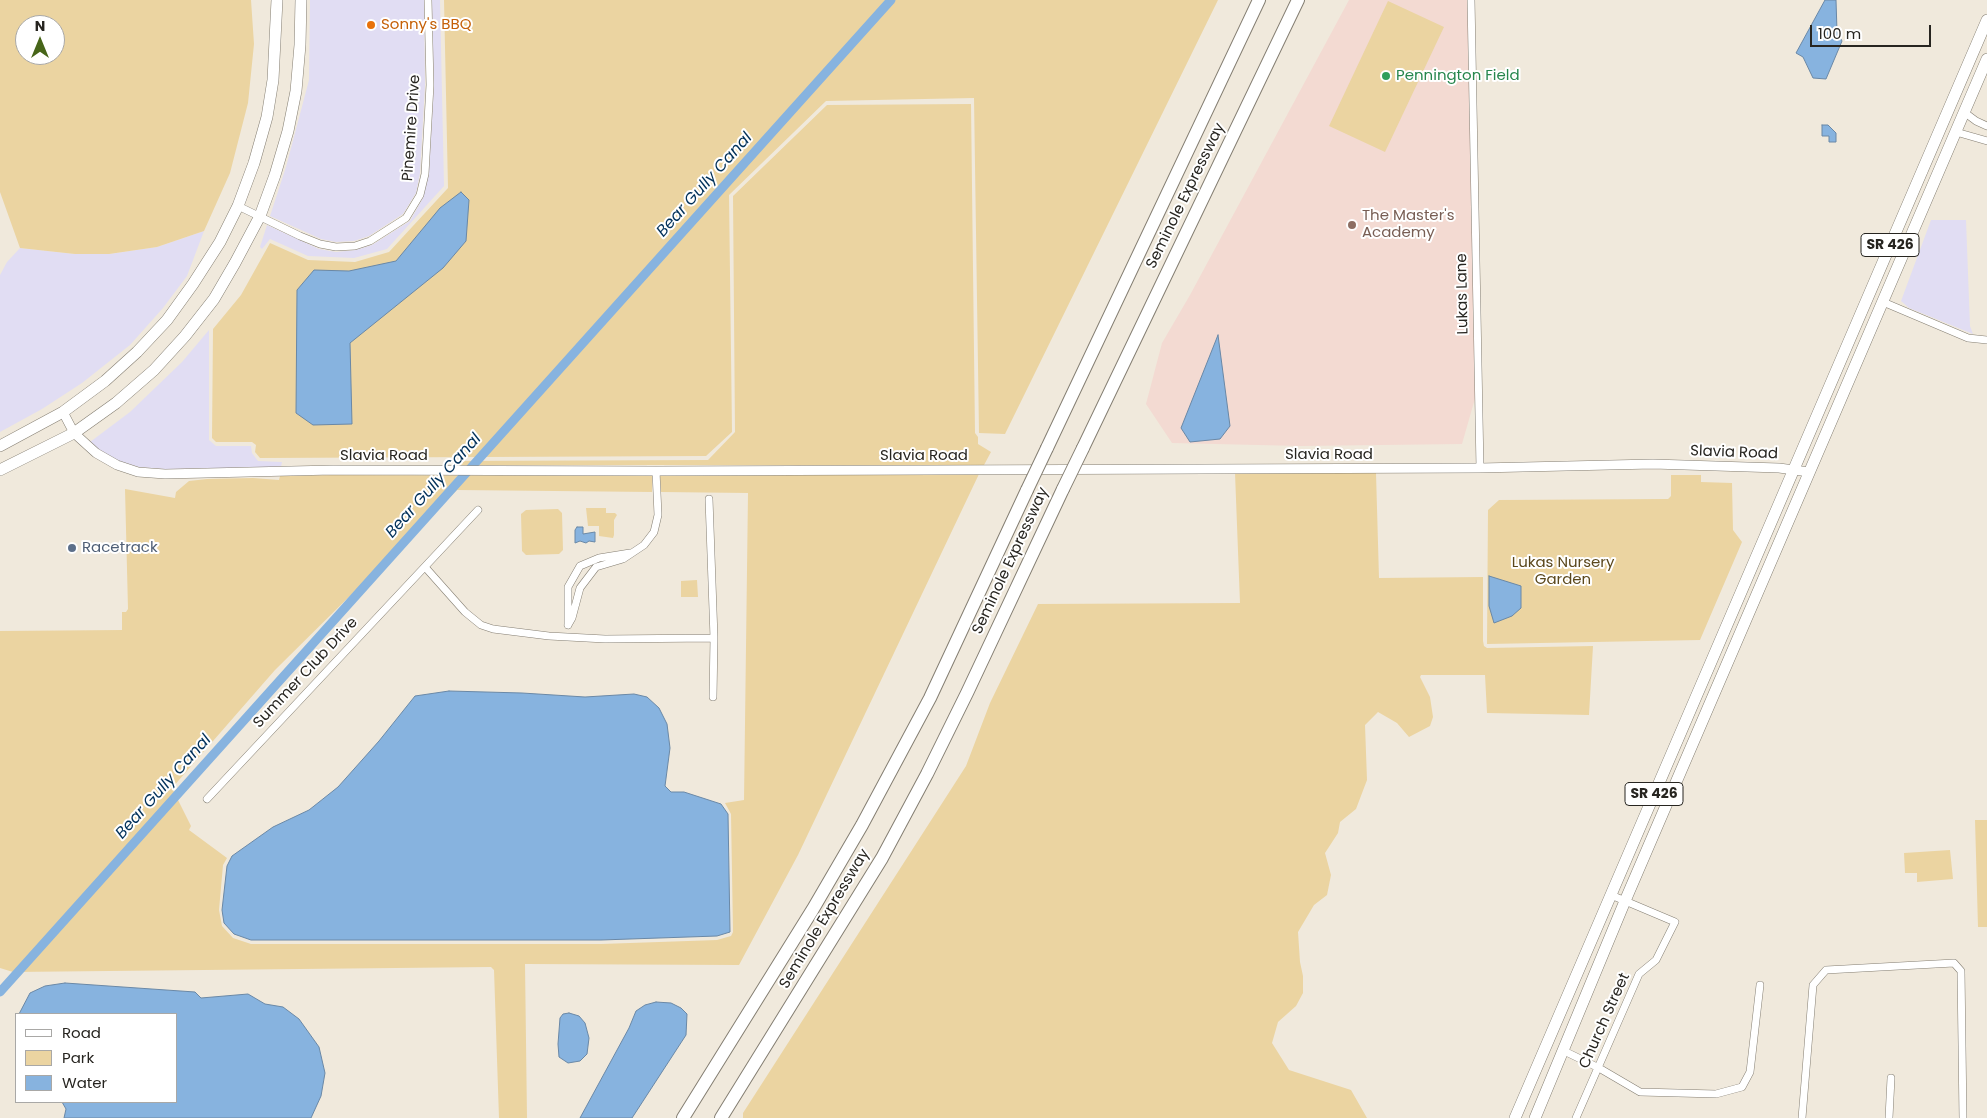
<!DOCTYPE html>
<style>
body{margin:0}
#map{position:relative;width:1987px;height:1118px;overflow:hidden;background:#f0e9dc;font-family:Poppins,sans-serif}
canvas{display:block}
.legend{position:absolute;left:15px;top:1013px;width:162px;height:90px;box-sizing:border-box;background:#fff;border:1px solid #a9a8a6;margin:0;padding:6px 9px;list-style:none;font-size:15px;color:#272520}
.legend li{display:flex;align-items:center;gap:10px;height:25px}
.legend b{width:25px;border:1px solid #a9a8a6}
.north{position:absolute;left:15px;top:15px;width:50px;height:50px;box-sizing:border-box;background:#fff;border:1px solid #a9a8a6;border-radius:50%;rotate:0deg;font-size:14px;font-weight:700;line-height:20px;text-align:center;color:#272520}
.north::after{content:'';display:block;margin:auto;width:18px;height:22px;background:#476519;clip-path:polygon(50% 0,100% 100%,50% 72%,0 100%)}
.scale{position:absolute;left:1810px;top:25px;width:121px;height:22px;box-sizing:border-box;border:2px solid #272520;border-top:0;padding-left:6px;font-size:15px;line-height:18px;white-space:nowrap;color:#272520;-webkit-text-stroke:4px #fff;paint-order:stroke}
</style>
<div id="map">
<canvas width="1987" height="1118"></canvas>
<ul class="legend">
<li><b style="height:6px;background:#fff"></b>Road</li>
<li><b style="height:14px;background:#ebd4a1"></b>Park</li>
<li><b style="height:14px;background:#87b3df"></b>Water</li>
</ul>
<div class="north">N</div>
<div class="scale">100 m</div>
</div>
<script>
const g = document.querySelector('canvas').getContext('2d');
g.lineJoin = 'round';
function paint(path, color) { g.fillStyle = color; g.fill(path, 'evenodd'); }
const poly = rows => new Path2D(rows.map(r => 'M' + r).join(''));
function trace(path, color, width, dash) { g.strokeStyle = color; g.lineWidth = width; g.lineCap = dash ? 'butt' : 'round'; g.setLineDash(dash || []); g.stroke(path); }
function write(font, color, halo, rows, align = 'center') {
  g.font = font + ' Poppins,sans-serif'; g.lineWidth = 4; g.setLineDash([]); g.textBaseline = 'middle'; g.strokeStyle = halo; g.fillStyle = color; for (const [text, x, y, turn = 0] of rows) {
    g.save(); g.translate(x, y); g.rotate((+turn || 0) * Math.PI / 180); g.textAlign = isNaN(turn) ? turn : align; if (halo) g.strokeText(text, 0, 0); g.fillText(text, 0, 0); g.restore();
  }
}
const commercial = poly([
 [310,0,424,0,425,85,420,173,416,193,403,214,369,236,354,241,336,242,321,239,270,216,286,167,309,80],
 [432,0,440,0,444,186,387,249,354,258,308,256,270,239,262,249,260,247,267,225,319,249,336,252,356,250,372,245,410,221,423,198,429,174,434,86],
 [1931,220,1966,220,1970,326,1973,334,1909,308,1901,301],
 [204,231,187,276,163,308,130,345,82,383,42,409,0,432,0,275,7,262,20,248,75,254,109,254,157,247],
 [209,330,209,440,216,446,251,446,252,453,258,461,282,462,281,467,165,469,139,467,118,461,98,449,90,442,130,412,182,362]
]);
const education = poly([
 [1349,0,1471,0,1478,388,1462,444,1301,446,1172,443,1146,404,1162,343,1190,295]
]);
const green = poly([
 [0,0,251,0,254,44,248,103,230,173,204,231,157,247,109,254,75,254,20,248,0,192],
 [25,25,55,25,55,55,25,55],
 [444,0,1218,0,1005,434,979,433,974,98,826,101,729,195,732,432,706,456,260,458,255,452,256,445,252,442,216,442,212,438,213,329,241,295,270,243,308,260,355,262,389,252,448,188],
 [1388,1,1444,27,1385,152,1329,126],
 [971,104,975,433,978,437,978,444,991,452,984,465,453,465,456,461,708,460,735,432,733,196,827,105],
 [1235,473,1376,473,1379,578,1483,577,1483,641,1484,646,1487,648,1593,646,1589,715,1487,713,1485,675,1421,675,1420,677,1430,697,1433,717,1430,726,1409,737,1397,723,1378,712,1365,725,1367,780,1356,809,1340,822,1338,833,1325,853,1331,875,1327,895,1314,905,1298,932,1300,962,1303,976,1303,993,1296,1006,1278,1022,1272,1043,1289,1070,1351,1090,1367,1118,743,1118,743,1113,966,766,990,703,1038,604,1240,603],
 [979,474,798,855,739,965,525,964,527,1118,499,1118,494,970,491,967,13,972,0,968,0,631,122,630,122,612,126,612,128,609,125,489,175,498,176,492,189,481,207,479,253,478,279,480,280,476,333,475,652,476,652,492,457,490,275,670,172,788,191,826,189,830,227,858,223,865,219,910,222,926,233,938,251,944,601,944,717,940,731,936,733,932,731,814,725,803,744,800,748,493,661,492,660,476],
 [1671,475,1701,475,1701,482,1732,483,1733,530,1742,542,1700,640,1487,644,1488,510,1499,500,1668,499,1671,496],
 [586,508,606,508,606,513,615,513,617,515,614,520,614,535,613,538,599,536,599,526,588,526],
 [558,509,562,513,563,550,559,554,526,555,522,551,521,514,526,510],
 [697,580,698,597,681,597,681,581],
 [1975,820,1987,820,1987,927,1978,927],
 [1950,850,1953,879,1917,882,1917,873,1905,873,1904,853]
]);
const water = poly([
 [1825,0,1836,0,1837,32,1842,41,1826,79,1813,78,1803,57,1796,53,1825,0],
 [1822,125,1828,125,1836,133,1836,142,1829,142,1829,136,1822,136,1822,125],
 [461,192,469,200,466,241,443,268,350,343,352,424,313,425,296,413,297,290,314,270,349,271,396,261,440,208,461,192],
 [1218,335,1230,426,1220,439,1190,442,1181,428,1218,335],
 [577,527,583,527,583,534,595,532,595,542,589,541,586,543,580,541,575,543,575,530,577,527],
 [1489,576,1521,586,1521,608,1512,616,1494,623,1489,606,1489,576],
 [449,691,522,693,585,697,634,694,647,697,659,708,667,724,670,748,665,786,671,792,684,792,721,804,728,814,730,932,717,936,601,940,251,940,234,934,224,923,222,910,227,866,232,856,273,827,309,810,338,787,379,741,415,696,449,691],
 [65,983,195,992,201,998,248,994,265,1004,283,1007,299,1019,319,1047,325,1073,321,1096,311,1118,64,1118,66,1109,62,1102,176,1102,176,1014,19,1014,30,993,45,986,65,983],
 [656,1002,671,1003,681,1008,687,1014,686,1035,632,1118,580,1118,629,1028,636,1011,645,1005,656,1002],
 [569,1013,579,1016,585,1023,589,1038,587,1054,580,1061,568,1063,559,1057,558,1044,560,1018,563,1014,569,1013]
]);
const canal = poly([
 [0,992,891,0]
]);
const minor = poly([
 [1471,0,1480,468],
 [1964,112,1976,121,1987,126],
 [1956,132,1987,141],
 [238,206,300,236,320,244,336,247,355,246,370,241,406,218,420,195,425,174,430,85,428,0],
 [1883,302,1968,338,1987,340],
 [709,499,714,638,713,697],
 [425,567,465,612,481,625,493,629,549,636,605,639,714,638],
 [568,625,572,618,580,588,596,567,623,559,644,545,654,532,658,515,656,471],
 [568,625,568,587,580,566,599,558,630,553],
 [207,799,478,510],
 [1562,1050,1599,1068,1640,1092,1716,1094,1742,1087,1750,1072,1760,985],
 [1576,1118,1639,974,1656,960,1675,922,1611,895],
 [1802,1118,1813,985,1826,970,1954,963,1961,971,1963,1118],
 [1889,1118,1891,1078]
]);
const tertiary = poly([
 [63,412,74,433,96,453,117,465,138,472,165,474,333,470,656,471,1480,468,1653,464,1779,468,1809,472]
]);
const primary = poly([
 [0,446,63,412,105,381,137,352,167,320,193,284,220,242,238,206,254,163,267,117,273,80,277,0],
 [0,470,74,433,116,403,154,370,185,336,214,299,235,263,260,216,275,175,288,131,296,91,300,45,301,0],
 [1515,1118,1987,20],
 [1535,1118,1625,901,1987,59]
]);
const motorway = poly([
 [1047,448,1259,0],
 [1083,448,1298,0],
 [683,1118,813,909,862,825,930,698,1027,490],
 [721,1118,882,858,927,774,967,693,1063,489]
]);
const motorwayBridge = poly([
 [1063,489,1083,448],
 [1027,490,1047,448]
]);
const markers = [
 [371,25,5,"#e8710a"],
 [1386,76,5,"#2e9e5b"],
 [1352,225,5,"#8d6e63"],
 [72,548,5,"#5c6f8a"]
];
const shields = [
 [1890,245,58],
 [1654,794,58]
];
const shieldNames = [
 ["SR 426",1890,245],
 ["SR 426",1654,794]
];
const foodNames = [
 ["Sonny's BBQ",381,25]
];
const leisureNames = [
 ["Pennington Field",1396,76]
];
const streetNames = [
 ["Pinemire Drive",412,128,-86],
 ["Seminole Expressway",1186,196,-64],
 ["Lukas Lane",1463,294,-91],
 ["Slavia Road",1734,453,2],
 ["Slavia Road",1329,455],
 ["Slavia Road",384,456],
 ["Slavia Road",924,456],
 ["Seminole Expressway",1011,561,-65],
 ["Summer Club Drive",306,673,-47],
 ["Seminole Expressway",825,919,-59],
 ["Church Street",1605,1021,-66]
];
const educationNames = [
 ["The Master's",1362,216],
 ["Academy",1362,233]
];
const serviceNames = [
 ["Racetrack",82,548]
];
const parkNames = [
 ["Lukas Nursery",1563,563],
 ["Garden",1563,580]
];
const waterNames = [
 ["Bear Gully Canal",705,185,-48],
 ["Bear Gully Canal",434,486,-48],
 ["Bear Gully Canal",164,787,-48]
];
paint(commercial, '#e1ddf3');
paint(education, '#f3dad2');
paint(green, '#ebd4a1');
paint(water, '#87b3df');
trace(water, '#6a88a6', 1);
trace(canal, '#87b3df', 9);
trace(minor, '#847e72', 8);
trace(tertiary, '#847e72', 10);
trace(primary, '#847e72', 12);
trace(motorway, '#847e72', 14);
trace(minor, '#fff', 7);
trace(tertiary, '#fff', 9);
trace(primary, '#fff', 11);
trace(motorway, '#fff', 12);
trace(motorwayBridge, '#847e72', 14, []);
trace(motorwayBridge, '#fff', 12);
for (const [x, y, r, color] of markers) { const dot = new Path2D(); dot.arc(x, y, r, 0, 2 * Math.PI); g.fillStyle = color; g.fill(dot); trace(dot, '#fff', 2); }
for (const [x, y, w] of shields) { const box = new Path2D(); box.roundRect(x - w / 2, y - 11.5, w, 23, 4); g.fillStyle = '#fff'; g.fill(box); trace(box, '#272520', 1); }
write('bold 14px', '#272520', null, shieldNames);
write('15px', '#c56008', '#fff', foodNames, 'left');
write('15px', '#27864d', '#fff', leisureNames, 'left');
write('15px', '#272520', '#fff', streetNames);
write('15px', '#785e54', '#fff', educationNames, 'left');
write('15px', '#4e5e75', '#fff', serviceNames, 'left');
write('15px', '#5b481c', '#fff', parkNames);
write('italic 16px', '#003059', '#fff', waterNames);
</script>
